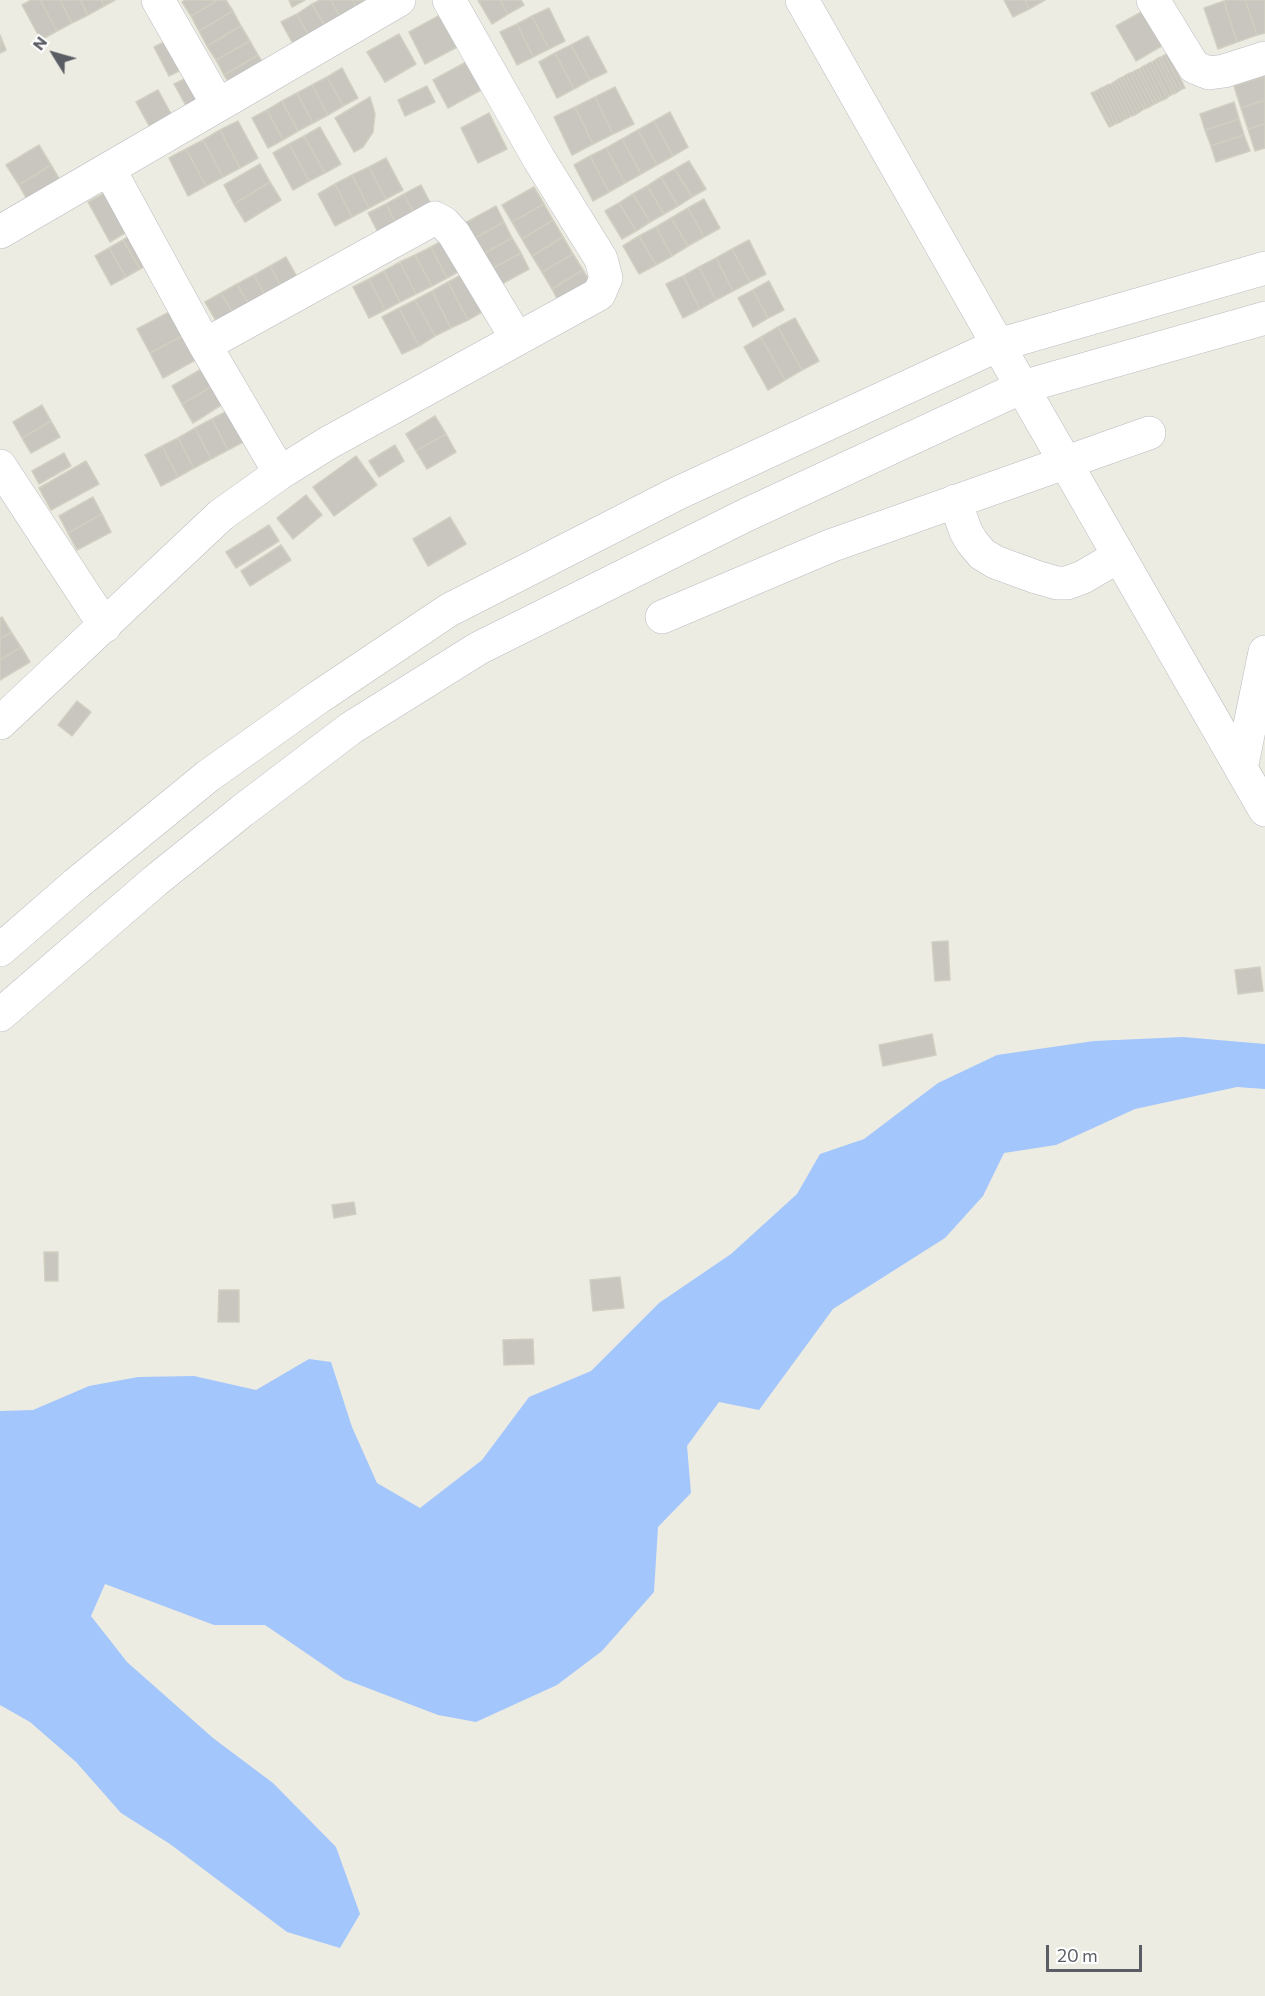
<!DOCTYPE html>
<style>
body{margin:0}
#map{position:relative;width:1265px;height:1996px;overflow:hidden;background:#edece2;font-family:Commissioner,sans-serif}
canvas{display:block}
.north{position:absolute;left:24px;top:24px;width:60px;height:60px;-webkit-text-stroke:4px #fff;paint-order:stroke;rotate:307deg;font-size:16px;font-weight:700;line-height:24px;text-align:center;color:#5a5d63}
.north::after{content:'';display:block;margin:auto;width:21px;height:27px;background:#5a5d63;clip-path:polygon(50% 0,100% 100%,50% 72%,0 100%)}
.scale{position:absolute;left:1046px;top:1945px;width:96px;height:27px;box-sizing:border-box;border:3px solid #5a5d63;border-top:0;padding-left:8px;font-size:18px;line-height:21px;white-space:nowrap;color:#5a5d63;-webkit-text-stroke:4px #fff;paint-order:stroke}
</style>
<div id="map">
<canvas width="1265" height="1996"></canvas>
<div class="north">N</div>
<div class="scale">20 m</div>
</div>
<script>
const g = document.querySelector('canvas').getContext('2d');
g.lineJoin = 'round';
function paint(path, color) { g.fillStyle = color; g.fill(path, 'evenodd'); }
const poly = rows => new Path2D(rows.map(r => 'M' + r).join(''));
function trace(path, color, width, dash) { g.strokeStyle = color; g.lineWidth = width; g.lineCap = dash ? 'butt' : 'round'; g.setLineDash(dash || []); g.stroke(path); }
const water = poly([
 [1183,1037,1265,1044,1265,1089,1237,1087,1135,1109,1056,1145,1004,1153,983,1196,945,1238,833,1309,759,1410,719,1402,687,1446,691,1493,658,1527,654,1592,602,1651,557,1685,476,1722,438,1715,344,1679,265,1625,214,1625,105,1584,91,1616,127,1662,213,1738,273,1783,336,1847,360,1914,340,1948,287,1932,170,1844,121,1813,76,1762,30,1722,0,1705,0,1411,33,1410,89,1386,138,1377,194,1376,256,1390,309,1359,331,1362,352,1427,377,1483,420,1508,482,1460,529,1397,591,1371,659,1303,731,1254,797,1194,820,1154,864,1139,938,1083,997,1055,1094,1041]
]);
const building = poly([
 [31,0,40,0,57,31,41,40,22,5,31,0],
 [40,0,60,0,72,23,57,31,40,0],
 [60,0,80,0,88,15,72,23,60,0],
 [80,0,101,0,104,6,88,15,80,0],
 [101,0,115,0,104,6,101,0],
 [185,0,218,0,191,16,182,2,185,0],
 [218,0,226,0,233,11,199,31,191,16,218,0],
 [289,0,305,0,292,7,289,0],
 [320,0,331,0,344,24,329,33,312,4,320,0],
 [331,0,352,0,360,15,344,24,331,0],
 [352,0,373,0,360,15,352,0],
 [478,0,500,0,508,14,492,24,478,0],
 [500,0,521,0,524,5,508,14,500,0],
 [1004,0,1025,0,1029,9,1013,17,1004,0],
 [1025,0,1045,0,1029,9,1025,0],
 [1228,0,1245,0,1257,35,1237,42,1224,1,1228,0],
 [1245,0,1265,0,1265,33,1257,35,1245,0],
 [1224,1,1237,42,1218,49,1204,8,1224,1],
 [312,4,329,33,313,43,297,14,312,4],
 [549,8,565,41,549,49,532,16,549,8],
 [1145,10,1165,44,1136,61,1116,26,1145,10],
 [233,11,241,26,207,46,199,31,233,11],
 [444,13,461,45,425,64,409,32,444,13],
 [297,14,313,43,297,51,281,22,297,14],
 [532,16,549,49,533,57,517,24,532,16],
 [517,24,533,57,517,65,500,32,517,24],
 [241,26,250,41,216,60,207,46,241,26],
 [399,34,416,64,385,82,367,52,399,34],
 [0,35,6,50,0,53,0,35],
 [588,36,607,72,590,80,571,45,588,36],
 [172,38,187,67,169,76,154,47,172,38],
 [250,41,258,55,224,75,216,60,250,41],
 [571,45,590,80,574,89,555,53,571,45],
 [555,53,574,89,557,98,539,62,555,53],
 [1168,54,1185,88,1182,89,1165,55,1168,54],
 [258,55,267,70,233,89,224,75,258,55],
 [1165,55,1182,89,1179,91,1161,57,1165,55],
 [1161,57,1179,91,1176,93,1158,58,1161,57],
 [1158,58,1176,93,1173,94,1155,60,1158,58],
 [1155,60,1173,94,1169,96,1152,62,1155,60],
 [468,61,483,89,448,108,433,80,468,61],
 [1152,62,1169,96,1167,98,1149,63,1152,62],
 [1149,63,1167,98,1163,100,1146,65,1149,63],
 [1146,65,1163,100,1160,101,1142,67,1146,65],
 [1142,67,1160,101,1157,103,1139,69,1142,67],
 [342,68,358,98,343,106,327,77,342,68],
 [1139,69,1157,103,1154,104,1136,70,1139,69],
 [1136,70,1154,104,1151,106,1133,72,1136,70],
 [1133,72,1151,106,1147,108,1130,73,1133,72],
 [1130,73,1147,108,1144,109,1126,75,1130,73],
 [1126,75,1144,109,1141,111,1123,77,1126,75],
 [190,76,204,103,189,111,174,84,190,76],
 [1265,76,1265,100,1241,108,1234,86,1265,76],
 [327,77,343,106,328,115,312,85,327,77],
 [1123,77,1141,111,1138,113,1120,78,1123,77],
 [1120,78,1138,113,1135,115,1117,80,1120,78],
 [1117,80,1135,115,1131,116,1114,82,1117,80],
 [1114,82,1131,116,1128,118,1111,84,1114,82],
 [1111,84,1128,118,1125,119,1107,85,1111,84],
 [312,85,328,115,313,123,297,93,312,85],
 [1107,85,1125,119,1122,121,1104,87,1107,85],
 [427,86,435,102,405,116,398,100,427,86],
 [615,87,634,124,613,134,595,97,615,87],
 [1104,87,1122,121,1118,123,1101,88,1104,87],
 [1101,88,1118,123,1115,124,1098,90,1101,88],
 [158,90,175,121,153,133,136,102,158,90],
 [1098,90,1115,124,1112,126,1094,92,1098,90],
 [1094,92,1112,126,1109,127,1091,93,1094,92],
 [297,93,313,123,298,131,282,101,297,93],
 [370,97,375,114,373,132,363,147,354,152,335,118,370,97],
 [595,97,613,134,593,144,575,107,595,97],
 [1265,100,1265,124,1248,129,1241,108,1265,100],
 [282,101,298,131,283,140,267,110,282,101],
 [1234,102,1239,119,1205,130,1200,114,1234,102],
 [575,107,593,144,572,155,554,117,575,107],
 [267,110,283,140,268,148,252,118,267,110],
 [670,112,688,147,673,156,654,121,670,112],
 [489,113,507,149,478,163,461,128,489,113],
 [1239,119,1244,135,1211,146,1205,130,1239,119],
 [238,121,258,158,240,168,220,130,238,121],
 [654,121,673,156,657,165,638,130,654,121],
 [1265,124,1265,148,1255,151,1248,129,1265,124],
 [320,127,341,164,325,173,304,136,320,127],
 [220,130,240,168,223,177,203,140,220,130],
 [638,130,657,165,641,174,622,139,638,130],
 [1244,135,1250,151,1216,162,1211,146,1244,135],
 [304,136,325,173,309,181,289,144,304,136],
 [622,139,641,174,625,183,606,148,622,139],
 [203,140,223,177,206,186,186,149,203,140],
 [289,144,309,181,293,190,273,153,289,144],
 [39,145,51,165,19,185,6,165,39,145],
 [606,148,625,183,609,192,590,156,606,148],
 [186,149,206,186,188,196,169,158,186,149],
 [590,156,609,192,593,201,574,165,590,156],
 [386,158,403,190,386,199,369,167,386,158],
 [689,161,706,189,692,197,675,169,689,161],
 [260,164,270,182,234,204,224,185,260,164],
 [51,165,63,185,30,205,19,185,51,165],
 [369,167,386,199,369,208,352,175,369,167],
 [675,169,692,197,678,206,661,177,675,169],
 [352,175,369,208,352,217,335,184,352,175],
 [661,177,678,206,664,214,647,186,661,177],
 [270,182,281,200,245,222,234,204,270,182],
 [335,184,352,217,335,226,318,194,335,184],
 [421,185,435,212,418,221,404,194,421,185],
 [647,186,664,214,650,222,633,194,647,186],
 [534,187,544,204,512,222,502,205,534,187],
 [108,191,130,230,110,242,88,202,108,191],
 [404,194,418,221,400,231,386,204,404,194],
 [633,194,650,222,636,231,619,203,633,194],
 [704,199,720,228,704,237,688,208,704,199],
 [619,203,636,231,622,239,605,211,619,203],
 [386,204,400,231,382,240,368,213,386,204],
 [544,204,553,220,522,239,512,222,544,204],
 [496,206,504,222,473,239,465,223,496,206],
 [688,208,704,237,688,246,671,218,688,208],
 [671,218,688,246,672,256,656,227,671,218],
 [553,220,563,237,532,256,522,239,553,220],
 [504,222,512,238,481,255,473,239,504,222],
 [656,227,672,256,656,265,639,236,656,227],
 [137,231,154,260,140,269,123,240,137,231],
 [639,236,656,265,639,274,623,246,639,236],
 [563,237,573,254,542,272,532,256,563,237],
 [447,238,462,270,447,278,431,247,447,238],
 [512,238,521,253,490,270,481,255,512,238],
 [123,240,140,269,126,277,109,248,123,240],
 [749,240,766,274,750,282,732,249,749,240],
 [431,247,447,278,432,286,415,255,431,247],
 [109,248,126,277,111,285,95,256,109,248],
 [732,249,750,282,733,291,716,258,732,249],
 [521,253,529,269,498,286,490,270,521,253],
 [573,254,583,270,552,289,542,272,573,254],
 [415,255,432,286,416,294,400,262,415,255],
 [286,257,302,286,286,295,270,266,286,257],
 [716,258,733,291,716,300,699,267,716,258],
 [400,262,416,294,400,302,384,271,400,262],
 [270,266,286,295,270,304,254,275,270,266],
 [699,267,716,300,700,309,683,276,699,267],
 [583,270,593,287,561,306,552,289,583,270],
 [384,271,400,302,385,310,369,279,384,271],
 [465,273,484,311,468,320,448,282,465,273],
 [254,275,270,304,254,313,237,284,254,275],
 [683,276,700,309,683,318,666,284,683,276],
 [369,279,385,310,369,318,353,287,369,279],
 [769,281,784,310,768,318,753,290,769,281],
 [448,282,468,320,451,328,432,291,448,282],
 [237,284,254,313,238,322,221,293,237,284],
 [753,290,768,318,753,327,738,298,753,290],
 [432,291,451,328,435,336,415,300,432,291],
 [221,293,238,322,222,331,205,302,221,293],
 [415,300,435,336,419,346,399,308,415,300],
 [399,308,419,346,402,354,382,317,399,308],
 [173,310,186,334,150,353,137,329,173,310],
 [795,318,819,361,802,370,778,327,795,318],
 [778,327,802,370,785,380,761,337,778,327],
 [186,334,199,358,163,378,150,353,186,334],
 [761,337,785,380,768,390,744,347,761,337],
 [205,367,216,384,182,404,172,386,205,367],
 [216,384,226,402,193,423,182,404,216,384],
 [42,405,51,421,22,438,13,422,42,405],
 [229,410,245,441,228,450,212,419,229,410],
 [435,416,446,434,416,451,406,434,435,416],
 [212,419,228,450,211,459,195,428,212,419],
 [51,421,60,437,31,453,22,438,51,421],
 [195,428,211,459,194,468,178,438,195,428],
 [446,434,456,452,427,469,416,451,446,434],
 [178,438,194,468,178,477,162,446,178,438],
 [395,445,404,461,379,477,369,461,395,445],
 [162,446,178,477,161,486,145,455,162,446],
 [64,453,71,466,39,484,32,471,64,453],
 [356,456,377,485,334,516,313,487,356,456],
 [86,461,99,484,51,510,39,488,86,461],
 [306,495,322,515,293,539,277,518,306,495],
 [93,497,102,514,68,533,59,516,93,497],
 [102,514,111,532,77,550,68,533,102,514],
 [450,517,466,544,428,566,413,539,450,517],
 [269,525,279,541,236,568,226,552,269,525],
 [281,545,291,560,250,586,241,571,281,545],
 [2,617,11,632,0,639,0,618,2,617],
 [11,632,21,647,0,660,0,639,11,632],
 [21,647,30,662,0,680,0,660,21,647],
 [77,701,91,712,72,736,58,725,77,701],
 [948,941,950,980,935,981,932,942,948,941],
 [1260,967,1263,991,1238,994,1235,970,1260,967],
 [932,1034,936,1055,883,1066,879,1045,932,1034],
 [354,1202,356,1214,334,1218,332,1205,354,1202],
 [44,1252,58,1252,58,1281,45,1281,44,1252],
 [620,1277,624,1308,593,1311,590,1280,620,1277],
 [219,1290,239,1290,239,1322,218,1322,219,1290],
 [533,1339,534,1364,504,1365,503,1340,533,1339]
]);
const minor = poly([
 [158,0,218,105],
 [802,0,1022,387,1265,810],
 [1153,0,1194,67,1209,73,1224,71,1265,58],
 [109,169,205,345,280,473],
 [0,232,399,0],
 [205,345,435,218,444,223,454,234,517,339],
 [0,466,105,626],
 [955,501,966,532,972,542,982,554,995,562,1036,577,1057,583,1067,583,1083,577,1119,556],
 [662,617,830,546,1149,433],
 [0,723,221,515,280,473,328,443,599,294,606,278,601,259,539,159,449,0],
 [1241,769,1265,652],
 [0,950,76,884,208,776,319,697,449,610,676,494,998,345,1265,268],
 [0,1015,155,881,242,811,351,728,479,648,746,515,1022,387,1265,318]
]);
paint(water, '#a3c6fd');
paint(building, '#c8c6bf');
trace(building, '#d1cfc1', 1.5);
trace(minor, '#babbc1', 34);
trace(minor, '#fff', 33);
</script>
